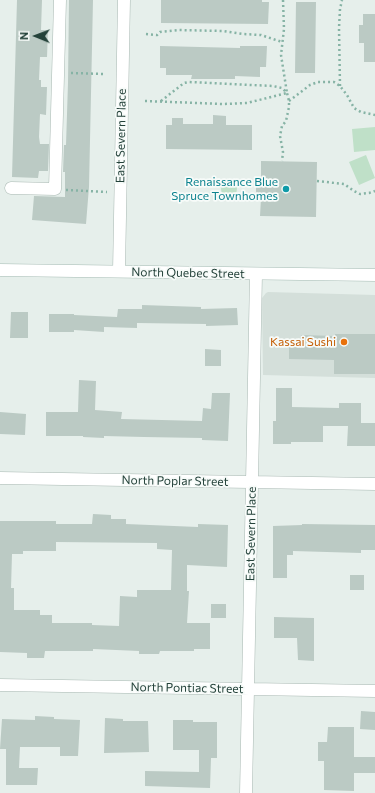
<!DOCTYPE html>
<style>
body{margin:0}
#map{position:relative;width:375px;height:793px;overflow:hidden;background:#e6efeb;font-family:Commissioner,sans-serif}
canvas{display:block}
.north{position:absolute;left:16px;top:16px;width:40px;height:40px;-webkit-text-stroke:3px #f7fbf9;paint-order:stroke;rotate:271deg;font-size:11px;font-weight:700;line-height:16px;text-align:center;color:#24423a}
.north::after{content:'';display:block;margin:auto;width:14px;height:18px;background:#24423a;clip-path:polygon(50% 0,100% 100%,50% 72%,0 100%)}
</style>
<div id="map">
<canvas width="375" height="793"></canvas>
<div class="north">N</div>
</div>
<script>
const g = document.querySelector('canvas').getContext('2d');
g.lineJoin = 'round';
function paint(path, color) { g.fillStyle = color; g.fill(path, 'evenodd'); }
const poly = rows => new Path2D(rows.map(r => 'M' + r).join(''));
function trace(path, color, width, dash) { g.strokeStyle = color; g.lineWidth = width; g.lineCap = dash ? 'butt' : 'round'; g.setLineDash(dash || []); g.stroke(path); }
function write(font, color, halo, rows, align = 'center') {
  g.font = font + ' Commissioner,sans-serif'; g.lineWidth = 3.5; g.setLineDash([]); g.textBaseline = 'middle'; g.strokeStyle = halo; g.fillStyle = color; for (const [text, x, y, turn = 0] of rows) {
    g.save(); g.translate(x, y); g.rotate((+turn || 0) * Math.PI / 180); g.textAlign = isNaN(turn) ? turn : align; if (halo) g.strokeText(text, 0, 0); g.fillText(text, 0, 0); g.restore();
  }
}
const built = poly([
 [268,292,375,295,375,378,263,375,262,298,266,293]
]);
const green = poly([
 [375,127,375,150,354,152,352,129],
 [366,155,375,178,359,185,349,162],
 '221 189a8 8 0 1 1 16 0a8 8 0 1 1-16 0Z'
]);
const building = poly([
 [17,0,42,0,41,30,48,30,47,57,40,57,39,80,41,80,41,87,47,87,46,115,40,114,39,137,40,144,49,144,48,171,39,171,38,178,12,177],
 [69,0,93,0,89,187,86,224,32,220,34,196,65,197,65,172,63,172,64,145,66,145,68,83],
 [161,0,262,0,262,2,269,2,268,24,161,23],
 [296,2,316,2,315,73,295,73],
 [363,14,375,14,375,62,364,62,364,43,359,43,359,25,363,25],
 [160,46,240,48,240,46,267,46,266,67,260,67,260,77,235,76,235,79,191,79,192,75,166,75,166,68,160,68],
 [213,115,226,116,226,125,252,125,252,150,166,149,166,125,172,125,172,118,183,118,183,124,213,124],
 [261,161,317,162,316,217,260,216,261,198,256,198,256,178,261,179],
 [142,305,201,307,201,309,237,308,238,325,206,326,206,324,137,323,137,328,104,327,104,332,74,330,74,332,49,332,49,314,74,314,74,315,117,317,118,309,142,309],
 [11,312,28,312,28,338,10,338],
 [335,334,375,334,375,374,334,374,334,360,289,359,289,340,300,340,301,335,335,336],
 [205,349,221,350,221,366,205,366],
 [79,380,96,381,95,410,122,412,121,419,202,421,203,408,211,409,212,393,230,393,228,441,202,440,202,438,144,437,104,436,104,438,83,437,83,436,46,436,46,412,78,412],
 [276,388,292,388,292,407,339,408,339,403,361,403,361,423,375,423,375,446,347,446,348,426,323,426,323,442,291,442,291,444,273,444,273,421,276,421],
 [0,412,26,414,25,435,0,434],
 [93,514,111,515,111,519,126,519,126,524,198,527,198,524,228,525,227,567,187,565,187,591,189,591,187,623,210,623,210,649,194,649,194,651,160,651,159,654,139,654,139,651,93,649,93,651,45,651,44,658,27,658,27,653,0,652,0,521,56,521,56,524,92,524],
 [56,542,157,543,157,549,172,550,171,590,137,590,137,597,120,596,119,626,92,625,92,623,52,623,52,615,40,615,40,610,14,610,14,588,11,588,12,554,23,554,23,551,56,551],
 [302,524,375,525,375,550,361,550,361,553,293,551,293,555,287,555,287,578,273,578,273,526,302,525],
 [350,575,364,575,364,590,350,590],
 [211,604,226,604,226,618,211,618],
 [274,617,314,618,314,661,298,660,297,638,274,638],
 [361,711,375,712,375,730,360,729],
 [35,716,54,717,54,719,80,720,78,756,60,756,60,747,20,747,19,768,38,768,37,785,6,785,6,749,0,749,2,719,35,720],
 [105,718,123,719,123,721,148,721,149,752,104,753],
 [173,720,193,720,193,722,217,722,217,758,211,758,210,788,145,786,145,771,199,772,199,750,173,750],
 [328,727,354,727,354,757,375,757,375,773,354,773,354,791,324,790,324,761,318,761,318,742,327,742]
]);
const path = poly([
 [146,34,157,35,160,32,179,30,223,31,243,34,261,35,282,42],
 [71,73,104,74],
 [340,86,339,28,340,9,342,0],
 [145,101,223,104,247,103,287,93,281,55,284,29,283,0],
 [161,101,184,83,189,82,273,86,282,88,287,93,289,101,289,107,286,121,282,126,280,136,283,152,282,161],
 [289,101,310,85,318,82,334,82,340,86,347,95,354,108,361,112,375,115],
 [317,181,344,184,354,191,360,194,369,193,375,191],
 [66,190,107,192]
]);
const minor = poly([
 [11,188,55,189,60,0],
 [119,271,124,0],
 [0,478,375,484],
 [0,685,375,691],
 [246,793,256,274]
]);
const secondary = poly([
 [0,270,375,275]
]);
const markers = [
 [286,189,4,"#0f9aa8"],
 [344,342,4,"#e8710a"]
];
const streetNames = [
 ["East Severn Place",121,136,-89],
 ["North Quebec Street",188,273,1],
 ["North Poplar Street",175,481,1],
 ["East Severn Place",251,534,-89],
 ["North Pontiac Street",187,688,1]
];
const cultureNames = [
 ["Renaissance Blue",278,182],
 ["Spruce Townhomes",278,196]
];
const foodNames = [
 ["Kassai Sushi",336,342]
];
paint(built, '#d4dfda');
paint(green, '#bfe0c8');
paint(building, '#bbcac4');
trace(minor, '#a8b8b2', 13);
trace(secondary, '#a4bbb3', 13);
trace(path, '#86b3a5', 2.5, [2, 3]);
trace(minor, '#fff', 12);
trace(secondary, '#fff', 12);
for (const [x, y, r, color] of markers) { const dot = new Path2D(); dot.arc(x, y, r, 0, 2 * Math.PI); g.fillStyle = color; g.fill(dot); trace(dot, '#f7fbf9', 1.5); }
write('12px', '#24423a', '#f7fbf9', streetNames);
write('12px', '#0d838f', '#f7fbf9', cultureNames, 'right');
write('12px', '#c56008', '#f7fbf9', foodNames, 'right');
</script>
